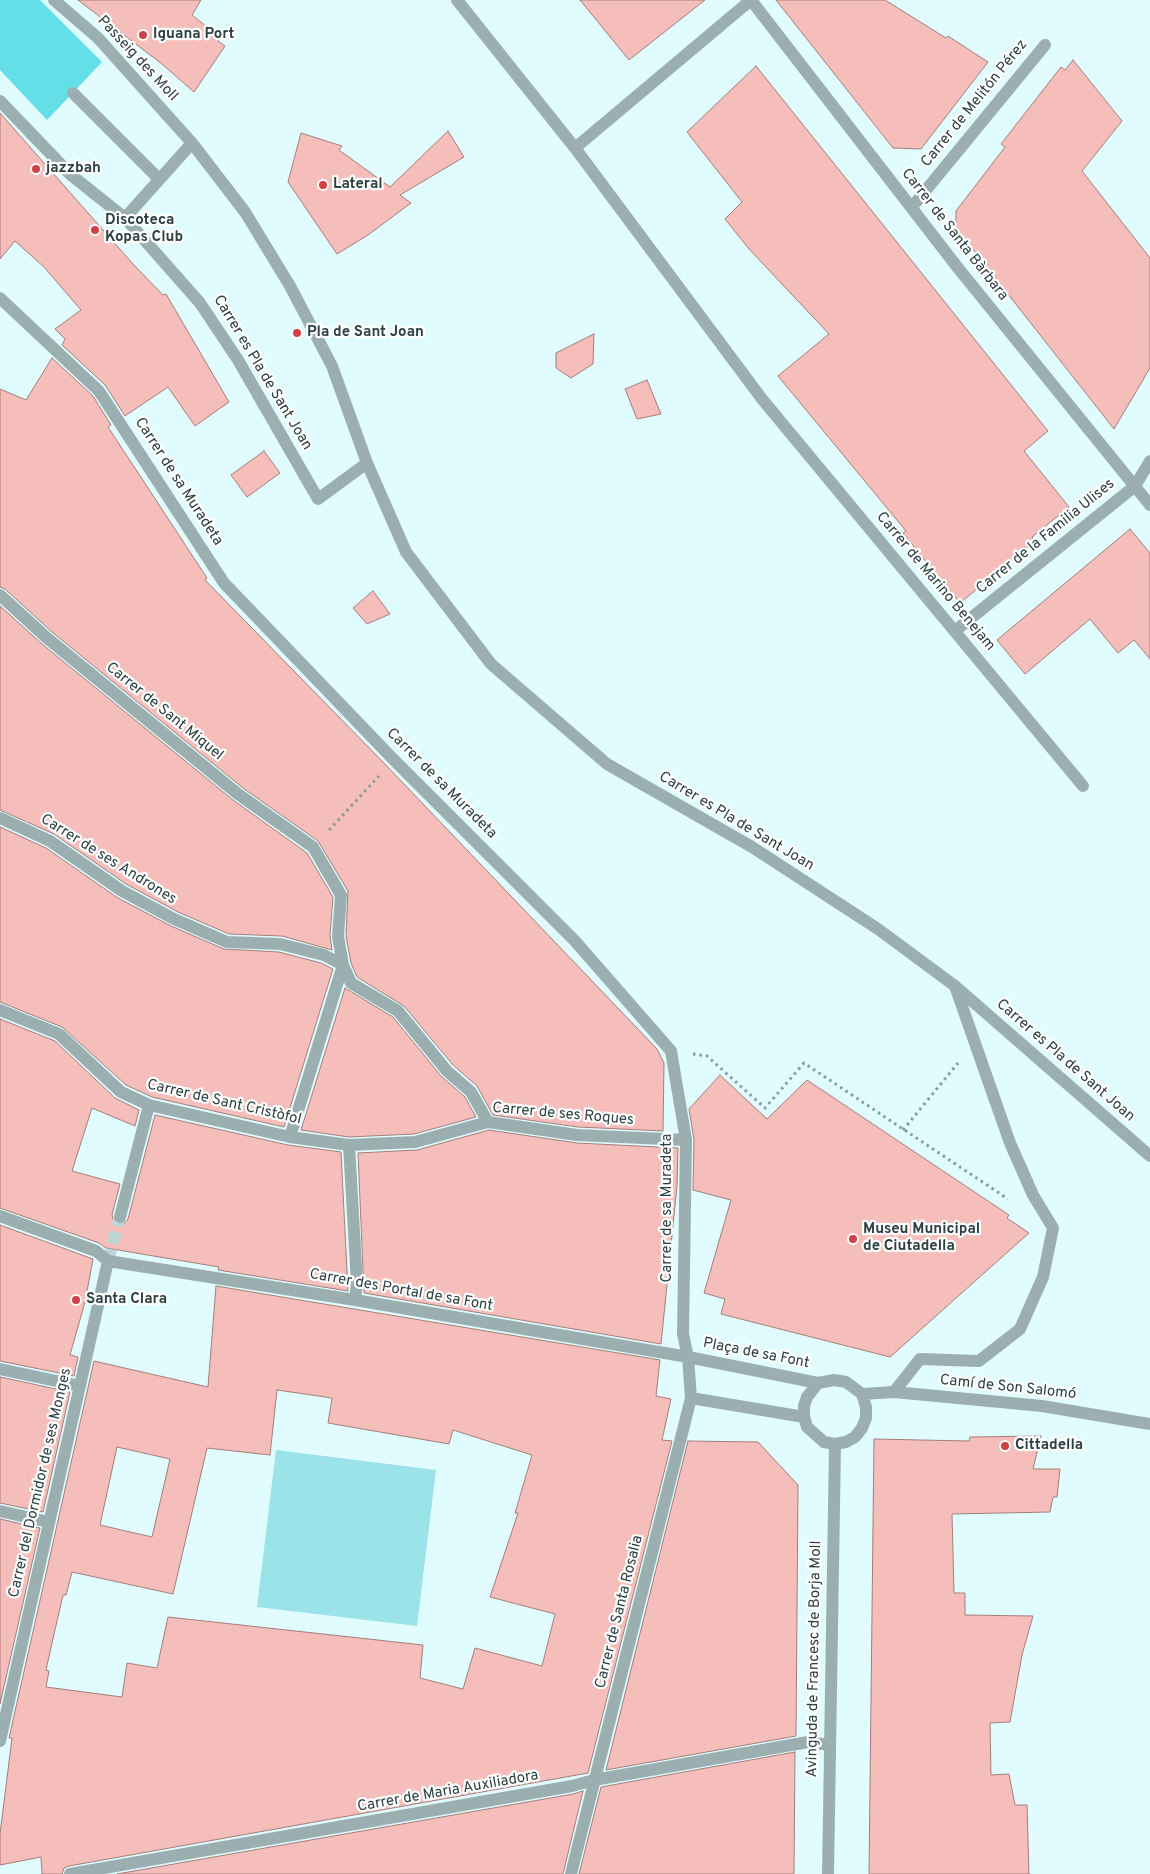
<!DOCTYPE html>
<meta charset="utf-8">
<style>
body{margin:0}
canvas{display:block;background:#e0fcfe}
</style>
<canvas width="1150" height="1874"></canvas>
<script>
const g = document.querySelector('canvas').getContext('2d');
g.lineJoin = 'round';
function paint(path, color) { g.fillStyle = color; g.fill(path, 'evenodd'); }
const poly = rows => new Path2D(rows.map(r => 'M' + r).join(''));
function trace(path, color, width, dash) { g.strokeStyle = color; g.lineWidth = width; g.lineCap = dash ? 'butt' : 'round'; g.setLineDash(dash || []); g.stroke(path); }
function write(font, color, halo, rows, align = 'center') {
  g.font = font + ' Overpass,sans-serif'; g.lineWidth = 4.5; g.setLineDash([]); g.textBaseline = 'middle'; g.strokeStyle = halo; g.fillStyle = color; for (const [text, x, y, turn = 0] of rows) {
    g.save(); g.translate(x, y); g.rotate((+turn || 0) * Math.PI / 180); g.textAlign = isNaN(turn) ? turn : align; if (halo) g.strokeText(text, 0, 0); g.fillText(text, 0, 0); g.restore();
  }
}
const green = poly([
 [276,1450,436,1470,417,1626,257,1607]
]);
const water = poly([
 [0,0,40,0,102,62,47,120,0,70]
]);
const building = poly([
 [78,0,201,0,192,15,221,38,218,41,225,46,194,92,162,64,78,0],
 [580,0,705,0,629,60,580,0],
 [776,0,885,0,946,38,948,36,988,62,921,149,893,148,776,0],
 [1073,60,1122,121,1082,171,1150,258,1150,368,1114,429,956,228,956,211,1005,147,1001,144,1061,67,1065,70,1073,60],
 [756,66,1048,431,1024,451,1069,507,1032,537,1035,541,960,603,903,533,906,531,778,376,829,334,749,249,725,219,742,202,687,132,756,66],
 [0,113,133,264,163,295,166,294,229,402,195,426,168,387,125,416,105,385,62,345,65,339,55,329,81,310,44,267,15,241,0,259,0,113],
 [448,131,464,157,400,195,411,203,368,235,337,254,288,182,301,133,342,146,339,150,390,187,448,131],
 [594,334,593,364,571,378,556,368,556,353,594,334],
 [52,358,93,396,111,425,108,427,207,578,205,580,383,762,657,1049,664,1063,663,1131,578,1127,493,1115,477,1086,453,1065,404,1006,357,977,351,963,346,936,348,891,318,841,243,788,52,632,5,589,0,587,0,389,26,400,52,358],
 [647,380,661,414,637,419,625,389,647,380],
 [264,451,280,473,247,497,231,475,264,451],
 [1130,529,1150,553,1150,659,1134,640,1118,653,1090,619,1025,674,997,640,1130,529],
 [373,591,390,614,367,624,353,608,373,591],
 [0,606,42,644,233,800,307,853,333,897,330,935,332,950,282,936,229,934,178,912,126,884,54,834,0,810,0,606],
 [0,827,46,848,118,898,171,926,224,949,279,952,321,963,333,969,284,1127,152,1097,126,1085,62,1027,0,1002,0,827],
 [345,988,393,1017,441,1076,465,1097,476,1117,414,1134,349,1137,301,1130,345,988],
 [0,1019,55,1041,115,1098,139,1110,135,1126,92,1108,72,1171,120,1184,112,1215,114,1222,118,1225,123,1225,128,1219,155,1115,288,1145,341,1152,348,1291,218,1270,219,1267,106,1248,99,1243,0,1208,0,1019],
 [720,1075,767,1119,807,1080,1009,1215,1007,1218,1029,1233,890,1357,721,1314,725,1299,704,1293,731,1200,693,1190,694,1140,689,1109,720,1075],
 [489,1130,577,1143,678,1148,677,1186,661,1344,364,1293,358,1153,417,1150,489,1130],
 [0,1225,93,1259,85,1302,70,1355,78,1357,74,1376,0,1361,0,1225],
 [216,1286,660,1360,656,1396,671,1399,662,1440,672,1441,588,1773,69,1866,64,1868,62,1874,42,1874,41,1857,0,1865,0,1834,12,1738,9,1738,94,1361,208,1387,216,1286],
 [277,1390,332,1398,328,1423,449,1444,453,1430,532,1455,515,1513,518,1513,490,1597,555,1614,542,1666,475,1648,463,1689,420,1678,423,1645,168,1617,157,1668,127,1663,122,1697,46,1687,49,1671,46,1670,52,1643,63,1595,66,1595,72,1572,173,1594,207,1448,270,1455,277,1390],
 [117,1447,170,1459,152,1537,100,1525,117,1447],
 [0,1377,70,1392,43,1512,0,1503,0,1377],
 [1041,1436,1033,1469,1060,1469,1057,1497,1053,1497,1050,1512,952,1514,954,1593,965,1593,965,1615,1033,1616,1022,1655,1010,1722,990,1723,991,1775,1009,1774,1015,1805,1027,1805,1029,1874,869,1874,874,1439,969,1441,970,1437,1041,1436],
 [688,1441,758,1442,798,1485,796,1736,606,1770,688,1441],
 [0,1519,40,1528,0,1704,0,1519],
 [795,1752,794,1874,579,1874,601,1787,795,1752],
 [583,1791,563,1874,117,1874,573,1794,583,1791]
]);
const minorTunnel = poly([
 [108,1261,120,1217]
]);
const path = poly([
 [329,830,379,776],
 [693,1054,707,1056,765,1108,804,1063,1008,1199],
 [903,1130,958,1063]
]);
const minor = poly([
 [457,0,575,148,751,0],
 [751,0,958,268,1150,505],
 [73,93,159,179],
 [0,101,71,175,125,218,200,303,238,360,318,499,367,463,332,366,290,286,245,212,192,143,98,38,54,0],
 [575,148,762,399,1083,786],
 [912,207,1045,45],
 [125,218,192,143],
 [0,298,99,391,224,583,393,759,575,941,671,1051,686,1140,683,1334,688,1357,691,1398,571,1874],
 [367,463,406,552,491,664,607,764,752,847,878,929,955,986,1150,1156],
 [0,595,47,638,238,794,313,847,341,895,338,936,343,965,290,1137],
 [955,631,1135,486,1150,461],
 [0,818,50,841,122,891,174,919,227,942,280,944,324,955,343,965,351,983,398,1011,447,1071,471,1092,488,1122],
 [0,1010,59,1034,121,1092,149,1105,290,1137,349,1145,415,1142,488,1122,577,1135,686,1140],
 [349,1145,357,1284,355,1300],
 [0,1216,96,1251,108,1261],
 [120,1217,149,1105],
 [108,1261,355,1300,688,1357,818,1383,834,1380,846,1382,862,1394,866,1407,866,1418,862,1428,855,1437,846,1442,835,1444,824,1442,807,1427,804,1417,804,1406,807,1397,818,1383],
 [0,1369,80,1386],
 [894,1392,920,1359,979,1361,1020,1329,1043,1277,1053,1228,1033,1195,1010,1143,956,989],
 [862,1394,894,1392,1042,1406,1150,1424],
 [691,1398,804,1417],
 [0,1511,49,1522],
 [0,1741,108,1261],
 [70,1874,572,1786,594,1780,808,1742,830,1745],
 [828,1874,835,1444]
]);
const markers = [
 [143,35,5,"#d04143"],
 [36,169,5,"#d04143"],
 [323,185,5,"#d04143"],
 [95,230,5,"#d04143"],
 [297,333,5,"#d04143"],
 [853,1239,5,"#d04143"],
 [76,1300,5,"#d04143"],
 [1005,1446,5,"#d04143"]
];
const poiNames = [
 ["Iguana Port",153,35],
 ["jazzbah",46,169],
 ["Lateral",333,185],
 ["Discoteca",105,221],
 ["Kopas Club",105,238],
 ["Pla de Sant Joan",307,333],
 ["Museu Municipal",863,1230],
 ["de Ciutadella",863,1247],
 ["Santa Clara",86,1300],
 ["Cittadella",1015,1446]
];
const streetNames = [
 ["Passeig des Moll",137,59,47],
 ["Carrer de Melitón Pérez",975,104,-51],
 ["Carrer de Santa Bàrbara",954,235,52],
 ["Carrer es Pla de Sant Joan",262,373,59],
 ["Carrer de sa Muradeta",178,482,57],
 ["Carrer de la Familia Ulises",1046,537,-39],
 ["Carrer de Marino Benejam",935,582,50],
 ["Carrer de Sant Miquel",164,712,39],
 ["Carrer de sa Muradeta",441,784,45],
 ["Carrer es Pla de Sant Joan",736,822,31],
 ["Carrer de ses Andrones",108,860,32],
 ["Carrer es Pla de Sant Joan",1065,1061,41],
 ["Carrer de Sant Cristòfol",224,1103,13],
 ["Carrer de ses Roques",563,1115,5],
 ["Carrer de sa Muradeta",668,1208,-90],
 ["Carrer des Portal de sa Font",401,1291,10],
 ["Plaça de sa Font",756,1354,11],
 ["Camí de Son Salomó",1008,1388,6],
 ["Carrer del Dormidor de ses Monges",41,1483,-77],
 ["Carrer de Santa Rosalia",620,1612,-76],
 ["Avinguda de Francesc de Borja Moll",815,1659,-89],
 ["Carrer de Maria Auxiliadora",448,1792,-10]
];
paint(green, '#9ae3e9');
paint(water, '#64dee7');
paint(building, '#f6beba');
trace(building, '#a47d7a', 1);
trace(minorTunnel, '#bcd6d8', 12, [12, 6]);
trace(path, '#849c9e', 3, [2.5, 4]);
trace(minor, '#9bafb0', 12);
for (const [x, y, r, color] of markers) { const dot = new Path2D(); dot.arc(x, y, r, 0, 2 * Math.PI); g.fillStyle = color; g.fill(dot); trace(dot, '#fff', 2); }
write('bold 15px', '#2d4042', '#fff', poiNames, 'left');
write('15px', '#2d4042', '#fff', streetNames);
</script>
